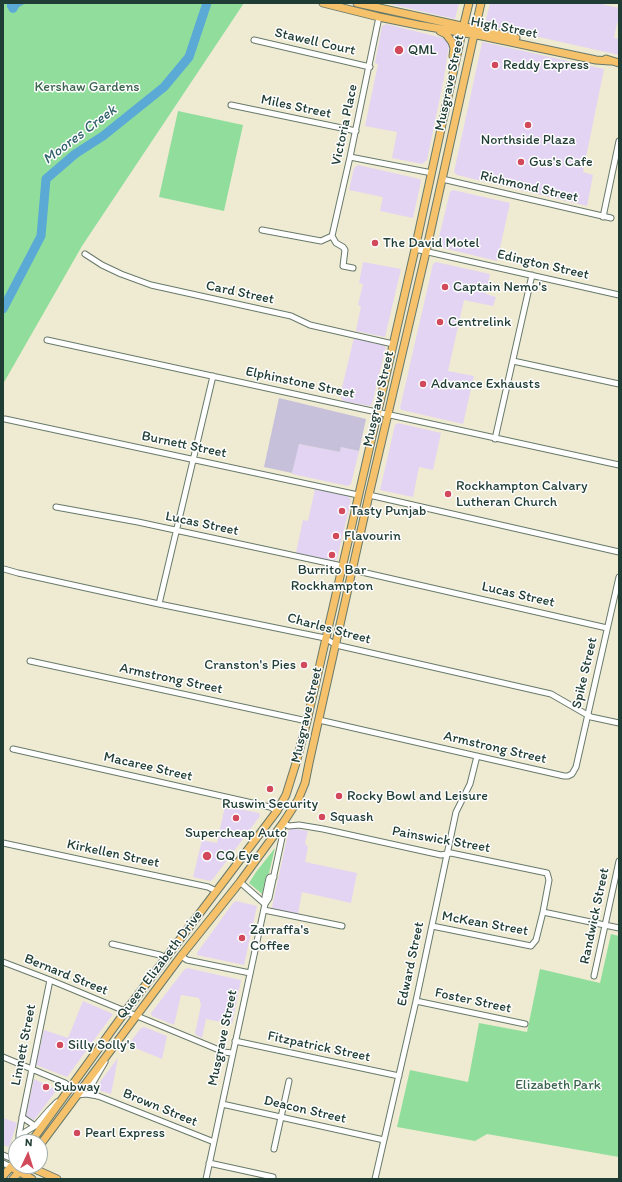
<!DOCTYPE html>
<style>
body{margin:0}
#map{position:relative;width:622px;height:1182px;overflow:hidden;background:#efead2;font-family:Itim,sans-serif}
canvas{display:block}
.frame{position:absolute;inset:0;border:4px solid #1f3d34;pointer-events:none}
.north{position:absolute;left:8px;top:1134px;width:40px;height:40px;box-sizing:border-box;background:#fff;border:1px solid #a5b1ae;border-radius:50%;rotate:4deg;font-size:11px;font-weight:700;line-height:16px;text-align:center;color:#1f3d34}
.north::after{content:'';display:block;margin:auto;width:14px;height:18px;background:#d1495b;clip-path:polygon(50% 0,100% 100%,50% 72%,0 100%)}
</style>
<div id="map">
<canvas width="622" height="1182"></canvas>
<div class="frame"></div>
<div class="north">N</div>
</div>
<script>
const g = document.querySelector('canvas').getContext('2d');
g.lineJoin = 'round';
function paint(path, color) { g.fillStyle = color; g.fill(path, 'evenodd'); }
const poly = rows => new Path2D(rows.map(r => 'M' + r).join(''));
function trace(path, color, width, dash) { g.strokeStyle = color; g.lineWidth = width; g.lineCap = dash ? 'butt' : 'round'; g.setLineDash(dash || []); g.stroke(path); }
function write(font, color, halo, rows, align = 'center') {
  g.font = font + ' Itim,sans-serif'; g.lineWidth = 3; g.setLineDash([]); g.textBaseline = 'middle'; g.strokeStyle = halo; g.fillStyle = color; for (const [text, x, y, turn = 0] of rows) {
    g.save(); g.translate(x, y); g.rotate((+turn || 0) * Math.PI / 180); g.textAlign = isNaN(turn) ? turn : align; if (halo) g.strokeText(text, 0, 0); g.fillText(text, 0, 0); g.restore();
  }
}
const built = poly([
 [391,3,459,3,455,19,390,4],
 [490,3,597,3,619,8,619,23,617,23,614,38,619,39,619,55,490,26,487,23,486,19],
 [386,24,443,38,449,44,444,78,427,160,422,164,392,158,397,132,365,126,378,64,375,63,382,26],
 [483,42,604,69,583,172,593,175,587,206,457,175,454,172,482,43],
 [358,165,420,179,421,181,413,218,380,211,383,197,349,190,354,168],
 [453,190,510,203,497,261,439,247,437,245,450,192],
 [363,262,401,269,385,337,356,331,361,306,358,305,363,284,359,283],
 [436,262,490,274,486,294,496,297,493,306,464,300,448,371,474,376,463,424,402,410,400,408,433,264],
 [354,338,386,346,372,404,370,406,343,401,340,396],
 [398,423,441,433,433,470,419,467,413,497,380,490,395,425],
 [298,444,340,452,341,447,359,451,351,484,348,486,292,474],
 [315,489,348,496,351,500,337,559,334,561,296,553,303,520,308,521],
 [225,806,259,813,260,816,213,879,210,881,193,877,202,840,217,843],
 [291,828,308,831,305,843,308,847,305,862,357,873,351,903,302,892,298,914,273,910,272,907,289,829],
 [236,901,257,906,244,965,197,955,197,953,233,903],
 [187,968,241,980,232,1024,206,1019,202,1038,195,1034,201,1005,199,998,181,995,174,1025,152,1016,151,1013,184,970],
 [83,1001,113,1014,67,1077,36,1065,44,1030,68,1038],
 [144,1027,167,1036,162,1059,128,1045,141,1028],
 [118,1058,111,1094,98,1090,100,1082],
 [34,1079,55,1089,56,1091,34,1120,26,1116],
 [3,1118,17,1123,9,1147,3,1145]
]);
const industrial = poly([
 [279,398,366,419,359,451,341,447,340,452,299,444,292,473,264,467]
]);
const green = poly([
 [3,3,244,3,82,246,3,384],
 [178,111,243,125,224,211,159,197],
 [275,848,269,873,266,876,262,894,249,883,256,872],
 [611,934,619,936,619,1157,487,1134,475,1141,397,1127,410,1070,468,1082,479,1023,527,1032,540,969,600,983]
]);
const water = poly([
 [7,3,26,3,19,7,16,12,13,13,10,12,7,7]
]);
const river = poly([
 [3,309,41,236,46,179,75,154,103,136,164,87,189,57,207,3]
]);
const minor = poly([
 [254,40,370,67],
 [231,105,356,131],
 [350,157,432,173],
 [442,179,611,218],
 [603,217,619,141],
 [262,230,321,241,332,236],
 [332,236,350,157,379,17],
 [332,236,336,243,343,247,345,250,343,266,353,268],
 [415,249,619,295],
 [85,254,102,265,121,274,151,285,291,316,310,325,393,344],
 [47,340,619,465],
 [513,361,619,384],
 [5,419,358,495],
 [495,439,532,275],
 [369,495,619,552],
 [56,507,138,522,342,566],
 [4,569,18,573,159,604,325,638,336,645,551,694,591,717,619,723],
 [353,570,607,628],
 [159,604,213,376],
 [30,661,307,721],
 [319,720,564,776,568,776,572,774,576,767,619,577],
 [13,749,270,807,277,811],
 [283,823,289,826,299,825,323,829,441,855,451,853,547,873,549,880,543,912,536,940,531,946,432,926],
 [3,843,208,887,216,891],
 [240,882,265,904],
 [265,904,269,898,283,833,282,826],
 [264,910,342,926],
 [543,912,619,928],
 [112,944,160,955,166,958],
 [181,956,187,960,250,973],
 [3,962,50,980,224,1052,232,1053],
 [594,976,619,861],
 [416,1001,525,1024],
 [235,1041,399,1076],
 [3,1057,65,1083,70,1087],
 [78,1095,86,1094,98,1096,214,1142],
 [97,1096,92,1090,91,1086,105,1062],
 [222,1104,384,1140],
 [22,1117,35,1126],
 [19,1138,19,1135,23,1113,50,980],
 [18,1142,19,1138,25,1132,35,1126,49,1110,57,1102],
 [274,1149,289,1081],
 [3,1155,15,1160],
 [3,1163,11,1167,16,1148],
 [209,1163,273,1177],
 [206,1179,265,904,265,897,269,878,270,877,274,877],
 [375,1179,416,1001,456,812,470,784,477,756]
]);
const major = poly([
 [323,3,379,17,418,25,482,36,596,60,610,61],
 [357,3,516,38],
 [440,31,446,34,452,42,454,48,453,56],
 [606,59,619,63],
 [31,1142,125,1012,277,811,286,795,296,763,307,721,415,249,462,32,469,3],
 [40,1145,181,956,240,882,283,823,298,800,305,783,309,763,369,495,426,252,481,3],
 [28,1166,57,1179],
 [11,1167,32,1179],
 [3,1176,16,1161],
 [13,1179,22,1168]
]);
const markers = [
 [399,50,5,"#d1495b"],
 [495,65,4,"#d1495b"],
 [528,125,4,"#d1495b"],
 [521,162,4,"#d1495b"],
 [375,243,4,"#d1495b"],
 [445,287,4,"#d1495b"],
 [440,322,4,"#d1495b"],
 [423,384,4,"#d1495b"],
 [448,494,4,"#d1495b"],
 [342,511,4,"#d1495b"],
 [336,536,4,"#d1495b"],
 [332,555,4,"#d1495b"],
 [304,665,4,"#d1495b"],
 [270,789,4,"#d1495b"],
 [339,796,4,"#d1495b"],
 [322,817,4,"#d1495b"],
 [236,818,4,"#d1495b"],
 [207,856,5,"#d1495b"],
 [242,938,4,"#d1495b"],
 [60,1045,4,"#d1495b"],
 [46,1087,4,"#d1495b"],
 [77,1133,4,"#d1495b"]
];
const streetNames = [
 ["High Street",504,28,11],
 ["Stawell Court",315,42,13],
 ["Musgrave Street",450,83,-78],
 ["Miles Street",296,107,12],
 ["Victoria Place",345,125,-78],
 ["Richmond Street",529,187,13],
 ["Edington Street",543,265,13],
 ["Card Street",240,293,12],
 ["Elphinstone Street",300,383,12],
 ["Musgrave Street",379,399,-77],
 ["Burnett Street",184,445,12],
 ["Lucas Street",202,524,12],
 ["Lucas Street",518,595,13],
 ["Charles Street",329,629,15],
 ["Spike Street",585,673,-77],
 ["Armstrong Street",171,679,12],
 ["Musgrave Street",307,715,-77],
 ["Armstrong Street",495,748,13],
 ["Macaree Street",148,767,13],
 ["Painswick Street",441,840,10],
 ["Kirkellen Street",113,854,12],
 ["Randwick Street",595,916,-78],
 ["McKean Street",485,924,10],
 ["Edward Street",411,964,-78],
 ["Queen Elizabeth Drive",160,965,-53],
 ["Bernard Street",66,975,22],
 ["Foster Street",473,1001,12],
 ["Musgrave Street",223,1038,-78],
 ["Linnett Street",24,1045,-79],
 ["Fitzpatrick Street",319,1047,12],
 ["Brown Street",160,1108,22],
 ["Deacon Street",305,1110,13]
];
const poiNames = [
 ["QML",408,50],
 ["Reddy Express",503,65],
 ["Northside Plaza",528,140,"center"],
 ["Gus's Cafe",529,162],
 ["The David Motel",383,243],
 ["Captain Nemo's",453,287],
 ["Centrelink",448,322],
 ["Advance Exhausts",431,384],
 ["Rockhampton Calvary",456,486],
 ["Lutheran Church",456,502],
 ["Tasty Punjab",350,511],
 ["Flavourin",344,536],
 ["Burrito Bar",332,570,"center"],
 ["Rockhampton",332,586,"center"],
 ["Cranston's Pies",296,665,"right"],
 ["Rocky Bowl and Leisure",347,796],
 ["Ruswin Security",270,804,"center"],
 ["Squash",330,817],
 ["Supercheap Auto",236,833,"center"],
 ["CQ Eye",216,856],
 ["Zarraffa's",250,930],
 ["Coffee",250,946],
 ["Silly Solly's",68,1045],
 ["Subway",54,1087],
 ["Pearl Express",85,1133]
];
const parkNames = [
 ["Kershaw Gardens",87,87],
 ["Elizabeth Park",558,1085]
];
const waterNames = [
 ["Moores Creek",80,135,-37]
];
paint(built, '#e3d4f3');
paint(industrial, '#c6c0da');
paint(green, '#91de9c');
paint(water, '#5baad5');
trace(river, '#5baad5', 9);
trace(minor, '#687a6b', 7);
trace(major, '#687a6b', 9);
trace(minor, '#fff', 5);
trace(major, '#f5c16b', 7);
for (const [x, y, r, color] of markers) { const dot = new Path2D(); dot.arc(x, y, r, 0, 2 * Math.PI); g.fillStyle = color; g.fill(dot); trace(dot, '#fff', 1.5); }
write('14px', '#1f3d34', '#fff', streetNames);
write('14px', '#1f3d34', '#fff', poiNames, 'left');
write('14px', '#3c654e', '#fff', parkNames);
write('italic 15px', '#34636c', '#fff', waterNames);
</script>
